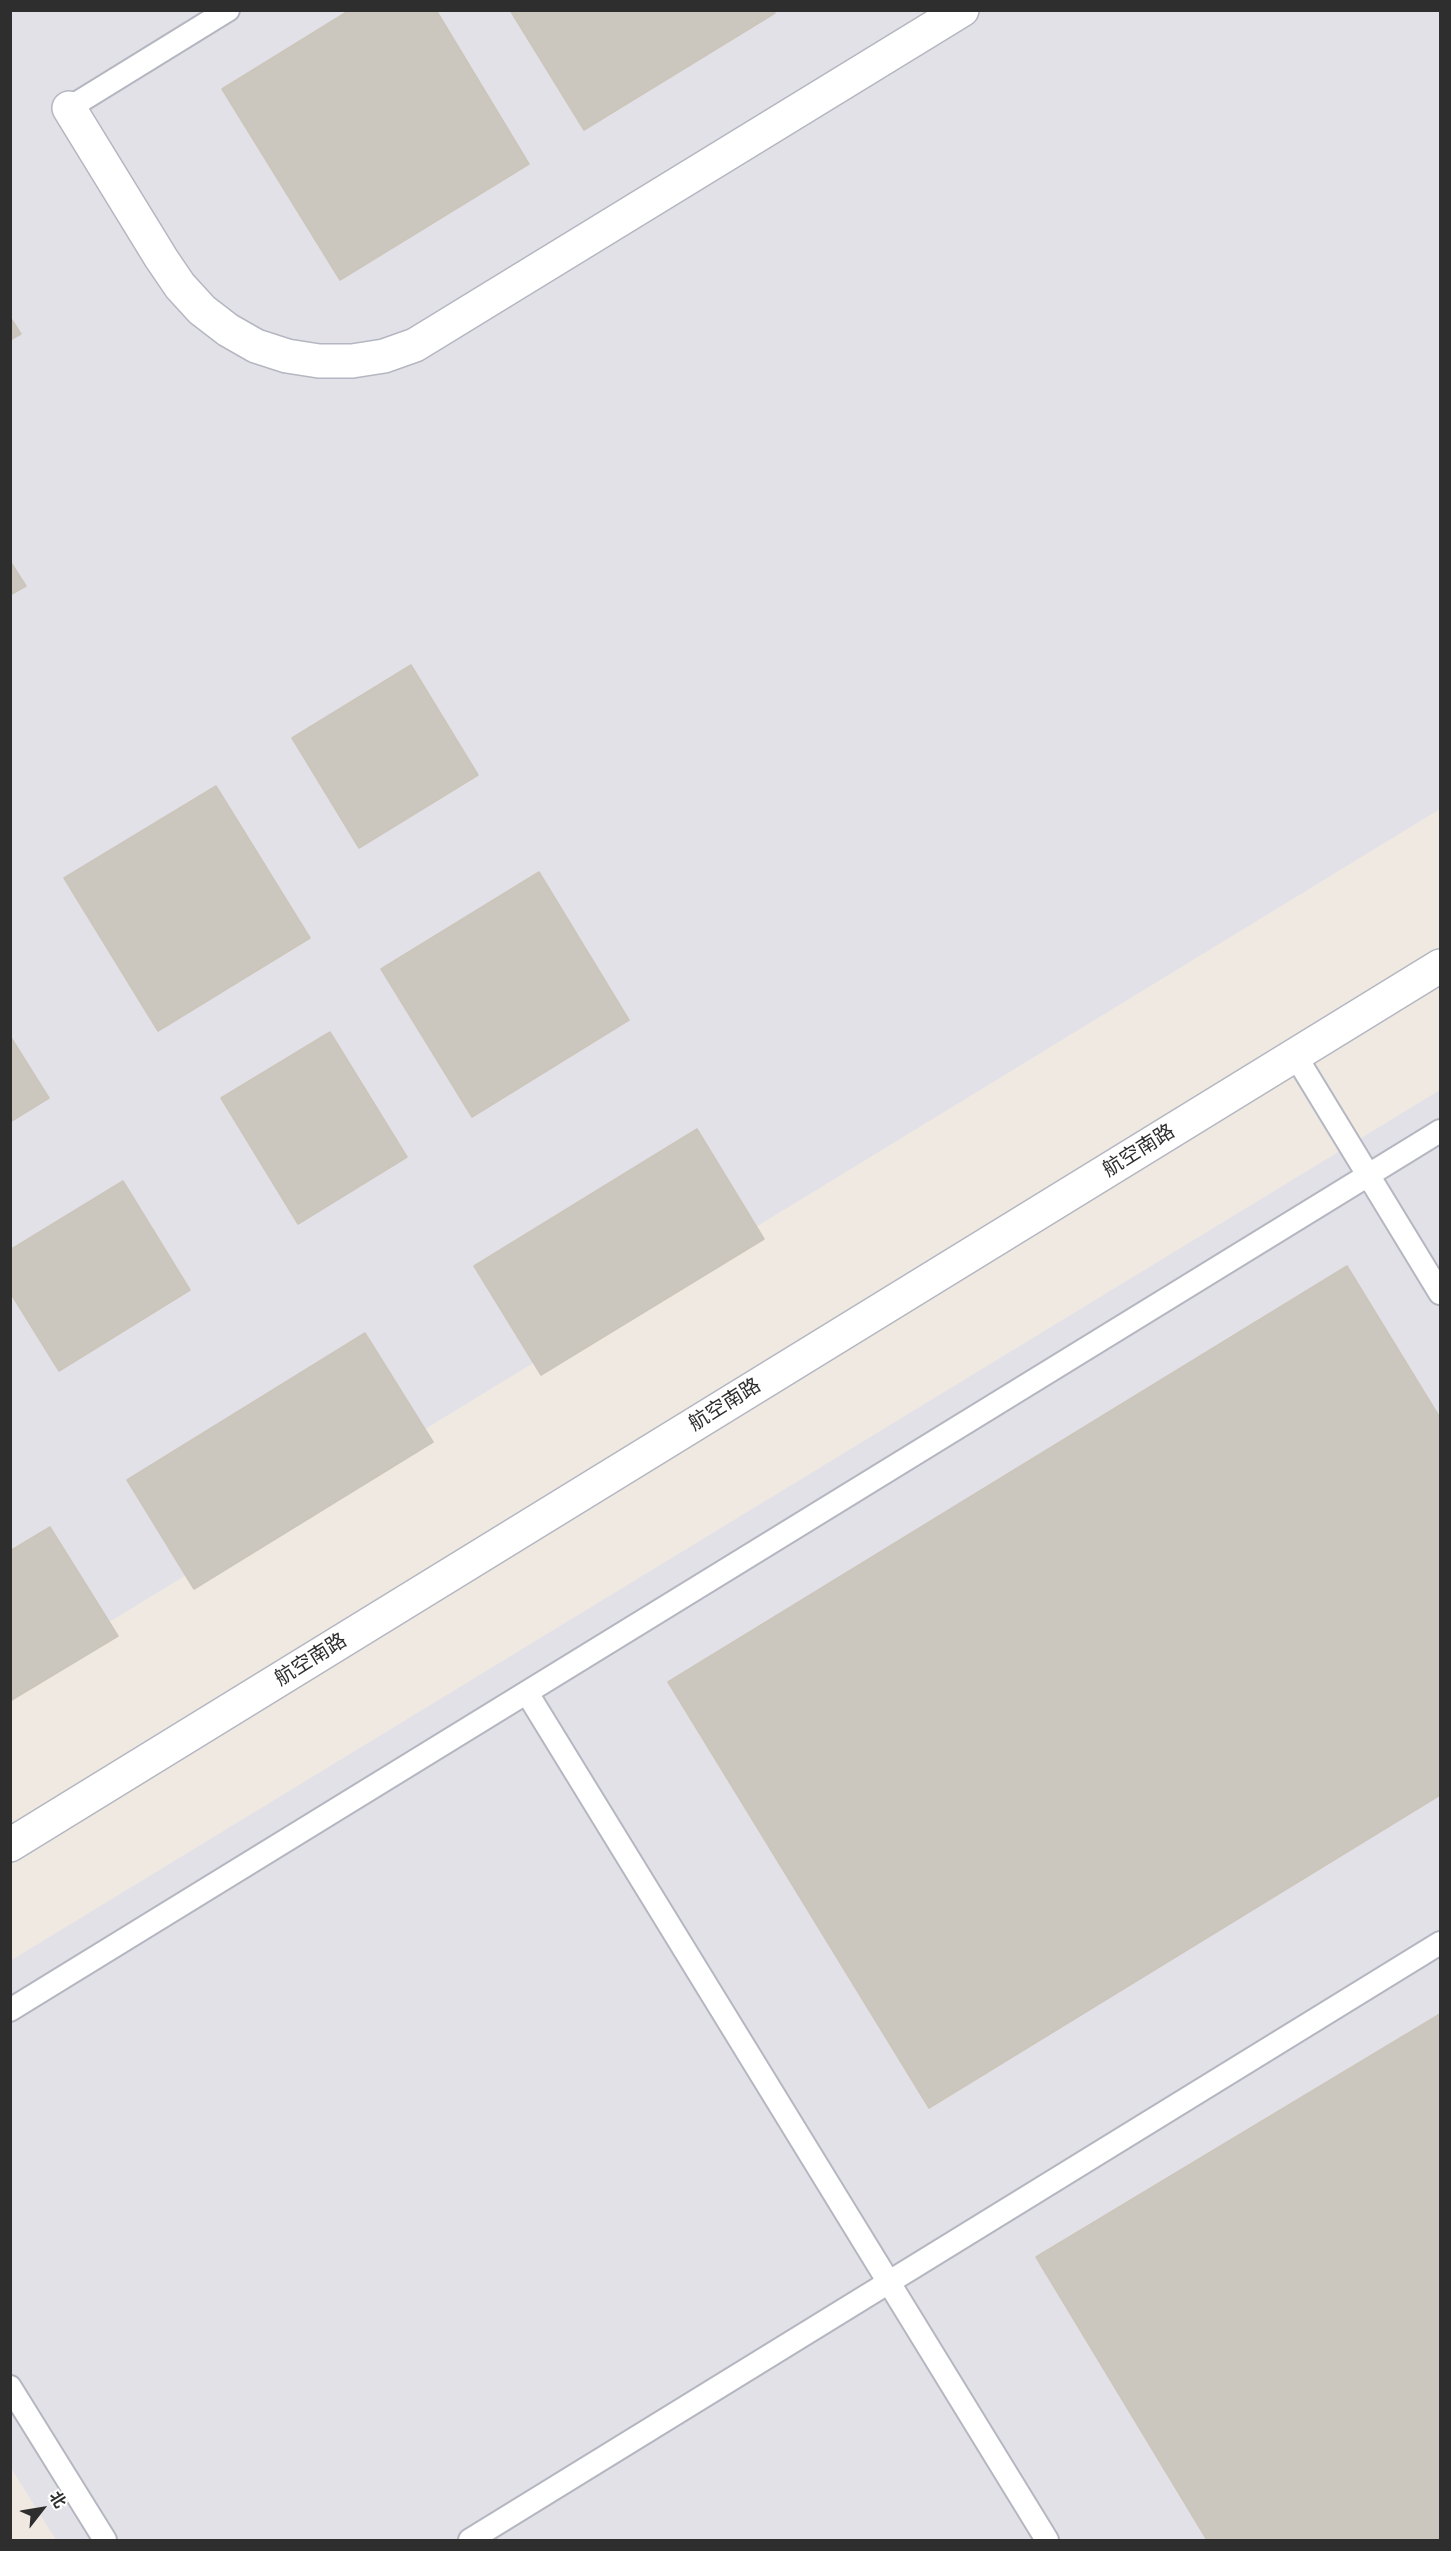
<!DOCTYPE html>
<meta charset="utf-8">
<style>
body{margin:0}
#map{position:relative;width:1451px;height:2551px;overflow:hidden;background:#efe9e1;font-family:"Fira Sans","Noto Sans SC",sans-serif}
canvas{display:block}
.frame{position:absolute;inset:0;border:12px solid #2e2e2e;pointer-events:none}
.north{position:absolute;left:12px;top:2479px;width:60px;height:60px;-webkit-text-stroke:4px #fff;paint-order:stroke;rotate:59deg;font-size:16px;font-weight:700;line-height:24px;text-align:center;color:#2e2e2e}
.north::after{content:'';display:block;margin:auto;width:21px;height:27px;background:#2e2e2e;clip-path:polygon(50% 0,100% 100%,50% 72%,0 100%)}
</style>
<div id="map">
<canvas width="1451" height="2551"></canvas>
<div class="frame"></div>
<div class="north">北</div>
</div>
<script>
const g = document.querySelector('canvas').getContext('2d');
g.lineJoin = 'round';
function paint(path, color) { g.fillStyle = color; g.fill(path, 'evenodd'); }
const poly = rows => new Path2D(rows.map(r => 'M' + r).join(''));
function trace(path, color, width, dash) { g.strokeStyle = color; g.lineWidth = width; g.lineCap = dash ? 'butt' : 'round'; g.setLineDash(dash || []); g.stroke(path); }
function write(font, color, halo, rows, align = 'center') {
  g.font = font + ' "Fira Sans","Noto Sans SC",sans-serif'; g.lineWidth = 4.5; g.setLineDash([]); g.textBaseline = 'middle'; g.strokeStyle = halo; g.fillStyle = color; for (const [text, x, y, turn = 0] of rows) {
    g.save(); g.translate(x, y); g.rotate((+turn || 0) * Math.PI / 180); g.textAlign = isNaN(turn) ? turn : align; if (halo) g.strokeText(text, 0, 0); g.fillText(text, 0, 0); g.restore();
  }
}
const industrial = poly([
 [11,11,1440,11,1440,809,11,1682],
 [1440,1090,1440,2540,56,2540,11,2468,10,1961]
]);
const building = poly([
 [350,10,436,10,529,164,340,280,222,89,350,10],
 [510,10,773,10,775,13,584,130,510,10],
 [10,317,21,334,10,340,10,317],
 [10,561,26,586,10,595,10,561],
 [411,665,478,775,359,848,292,738,411,665],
 [216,786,310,938,158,1031,64,878,216,786],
 [539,872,629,1020,472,1117,381,969,539,872],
 [330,1032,407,1157,298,1224,221,1098,330,1032],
 [10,1036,49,1098,10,1122,10,1036],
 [697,1129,764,1239,541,1375,474,1266,697,1129],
 [123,1181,190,1290,59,1371,10,1292,10,1250,123,1181],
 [1347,1266,1440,1418,1440,1795,929,2108,668,1682,1347,1266],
 [365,1333,433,1442,194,1589,127,1480,365,1333],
 [50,1527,118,1636,10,1701,10,1551,50,1527],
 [1440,2014,1440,2540,1207,2540,1036,2257,1440,2014]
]);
const lane = poly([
 [69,108,228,10],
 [1295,1055,1440,1293],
 [527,1693,1047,2540],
 [10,2010,1440,1131],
 [10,2387,105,2540],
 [470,2540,1440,1943]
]);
const street = poly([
 [69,108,161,258,180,286,202,310,228,330,256,346,287,356,319,361,352,361,384,356,415,345,962,10]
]);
const secondary = poly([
 [10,1845,1440,966]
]);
const streetNames = [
 ["航空南路",1139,1151,-32],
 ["航空南路",725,1405,-32],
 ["航空南路",311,1660,-32]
];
paint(industrial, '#e3e1e8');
paint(building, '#cbc7bf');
trace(building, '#cbc5ba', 1.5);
trace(lane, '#b4b7c1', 26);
trace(street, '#b4b7c1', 36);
trace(secondary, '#b4b7c1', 36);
trace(lane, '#fff', 22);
trace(street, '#fff', 33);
trace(secondary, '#fff', 33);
write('20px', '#2e2e2e', '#fff', streetNames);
</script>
